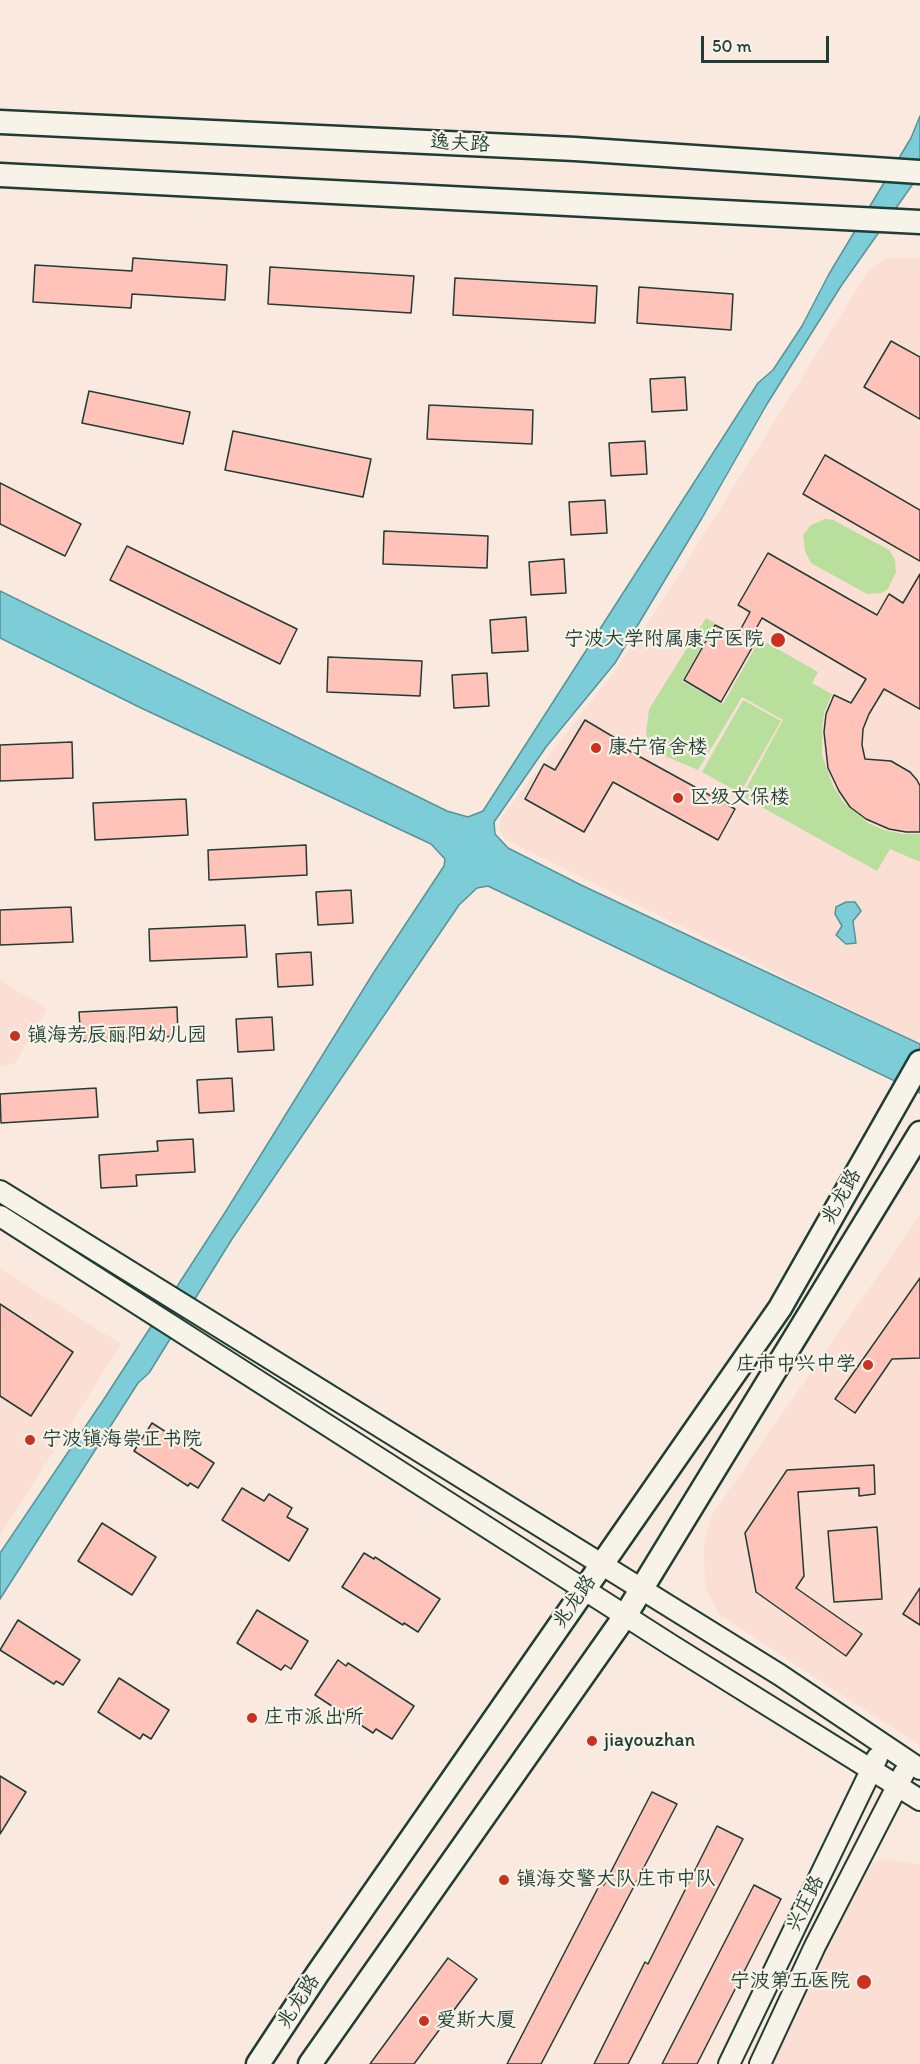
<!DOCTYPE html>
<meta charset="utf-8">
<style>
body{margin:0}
#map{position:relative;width:920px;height:2064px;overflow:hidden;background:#f9e9df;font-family:Itim,sans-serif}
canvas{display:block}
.scale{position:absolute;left:701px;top:36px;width:128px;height:27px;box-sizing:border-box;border:3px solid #1f3d34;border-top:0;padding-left:8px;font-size:18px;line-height:21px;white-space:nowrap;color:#1f3d34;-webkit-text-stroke:4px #f7f3e8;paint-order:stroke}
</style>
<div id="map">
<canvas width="920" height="2064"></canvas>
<div class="scale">50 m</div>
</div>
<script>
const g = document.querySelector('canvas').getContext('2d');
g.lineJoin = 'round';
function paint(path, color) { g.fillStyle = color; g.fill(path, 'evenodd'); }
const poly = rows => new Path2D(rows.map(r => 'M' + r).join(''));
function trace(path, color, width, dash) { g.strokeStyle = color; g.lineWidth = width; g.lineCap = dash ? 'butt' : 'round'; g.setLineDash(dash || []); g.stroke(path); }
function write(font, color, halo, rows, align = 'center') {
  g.font = font + ' Itim,"LXGW WenKai TC",sans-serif'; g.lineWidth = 4.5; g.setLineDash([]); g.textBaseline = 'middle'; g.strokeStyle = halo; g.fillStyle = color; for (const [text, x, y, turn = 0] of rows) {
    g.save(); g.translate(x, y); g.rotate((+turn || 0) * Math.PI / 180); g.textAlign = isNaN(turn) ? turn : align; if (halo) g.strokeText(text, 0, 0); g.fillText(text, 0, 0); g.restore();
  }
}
const built = poly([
 [885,258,920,258,920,1036,917,1042,506,840,500,831,500,819,614,672,658,608,867,273],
 [0,980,47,1009,14,1064,0,1066],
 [920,1215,920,1746,719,1614,705,1587,704,1544,712,1515],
 [0,1269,121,1344,0,1536],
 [881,1859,920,1864,920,2064,771,2064,846,1899,862,1874]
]);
const green = poly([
 [825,519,833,520,889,550,895,560,896,572,888,589,882,593,867,594,811,563,805,551,803,535,811,525],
 [706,618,715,623,682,681,723,704,760,639,818,672,812,683,832,694,824,713,822,731,822,755,833,786,844,803,868,823,884,830,903,834,920,834,920,862,890,849,877,871,742,796,783,720,742,697,698,770,660,754,646,735,649,709],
 [743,700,781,721,740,793,702,772]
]);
const water = poly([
 [920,116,920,174,841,286,767,404,702,518,615,663,546,747,494,822,495,834,508,848,581,885,920,1044,920,1093,488,886,477,888,459,905,232,1239,149,1373,138,1383,0,1599,0,1553,104,1399,226,1211,374,972,444,866,445,859,431,844,139,707,0,638,0,591,447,811,468,817,483,811,758,383,773,370,802,326,829,274,911,138,920,116],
 [846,902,855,902,861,911,853,921,856,943,846,944,836,935,842,926,835,914,836,907,846,902]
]);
const building = poly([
 [133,258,227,265,225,300,132,294,131,308,33,302,35,265,132,271,133,258],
 [270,267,414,276,411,313,268,304,270,267],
 [455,278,597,286,595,323,453,315,455,278],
 [639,287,733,294,731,330,637,323,639,287],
 [891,341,920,357,920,419,864,387,891,341],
 [685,377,687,410,652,412,650,379,685,377],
 [89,391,190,412,183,444,82,423,89,391],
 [429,405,533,410,532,444,427,439,429,405],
 [233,431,371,459,363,497,225,470,233,431],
 [645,441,647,474,611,476,609,443,645,441],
 [825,455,920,510,920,561,803,494,825,455],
 [0,483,81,524,65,556,0,524,0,483],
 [605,500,607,533,571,535,569,502,605,500],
 [384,531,488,536,487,568,383,564,384,531],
 [127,546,297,629,280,664,110,580,127,546],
 [768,553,877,615,889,594,903,603,920,574,920,709,884,689,869,714,863,729,862,745,865,759,891,761,910,772,917,780,920,786,920,832,906,832,889,829,866,819,850,807,839,791,828,768,824,732,826,714,834,695,851,703,866,679,762,618,748,643,753,646,721,702,684,680,715,625,737,636,750,612,738,605,768,553],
 [564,559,566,593,531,595,529,562,564,559],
 [526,617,528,651,492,653,490,620,526,617],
 [328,657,422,661,420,696,327,692,328,657],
 [487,673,489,706,454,708,452,675,487,673],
 [585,720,627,745,624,748,735,809,718,840,613,782,584,832,525,799,544,764,555,770,585,720],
 [72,742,73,778,0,781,0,745,72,742],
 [186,799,188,835,95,840,93,803,186,799],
 [306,845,307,875,209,880,208,850,306,845],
 [351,890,353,923,318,925,316,892,351,890],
 [71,907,73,942,0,945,0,910,71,907],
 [245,925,247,957,150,961,149,929,245,925],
 [311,952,313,985,278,987,276,954,311,952],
 [177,1007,178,1036,81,1041,79,1012,177,1007],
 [272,1017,274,1050,238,1052,236,1019,272,1017],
 [232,1078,234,1111,199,1113,197,1080,232,1078],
 [96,1088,98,1117,1,1123,0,1094,96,1088],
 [193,1139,195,1172,136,1175,137,1186,101,1188,99,1155,158,1151,157,1141,193,1139],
 [920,1278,920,1358,892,1359,855,1413,835,1399,920,1278],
 [0,1304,73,1352,31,1416,0,1396,0,1304],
 [152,1423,214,1463,198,1488,190,1483,188,1486,134,1451,152,1423],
 [874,1465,875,1494,859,1496,859,1488,798,1492,804,1576,796,1588,862,1634,846,1656,756,1592,745,1533,787,1470,874,1465],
 [242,1488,264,1501,269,1494,292,1508,287,1517,308,1529,289,1561,222,1520,242,1488],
 [102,1523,156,1557,132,1595,78,1561,102,1523],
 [877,1527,882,1599,834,1602,828,1531,877,1527],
 [364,1553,374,1559,375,1557,440,1599,418,1632,404,1623,403,1625,342,1587,364,1553],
 [920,1588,920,1625,903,1614,920,1588],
 [257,1610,308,1641,291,1669,285,1665,281,1670,237,1643,257,1610],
 [18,1620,80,1660,63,1685,56,1681,54,1684,0,1650,18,1620],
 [338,1660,346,1666,348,1663,414,1706,392,1739,376,1729,373,1733,315,1695,338,1660],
 [119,1678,169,1710,151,1739,143,1734,140,1739,98,1712,119,1678],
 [0,1776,26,1792,0,1834,0,1776],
 [652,1792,677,1804,541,2064,507,2064,600,1884,604,1885,652,1792],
 [717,1826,743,1839,628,2064,594,2064,645,1962,648,1964,717,1826],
 [754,1885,781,1899,697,2064,662,2064,754,1885],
 [448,1958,477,1979,414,2064,370,2064,448,1958]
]);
const tertiary = poly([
 [0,1191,780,1675,920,1769],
 [0,1216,671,1645,920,1800],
 [729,2064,877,1758],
 [760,2064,815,1946,904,1773]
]);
const secondary = poly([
 [0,122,575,149,920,172],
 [0,175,920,222],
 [258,2064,318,1973,780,1308,920,1062],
 [310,2064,625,1616,920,1133]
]);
const markers = [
 [778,640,8,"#c8321e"],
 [596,748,6,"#c8321e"],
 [678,798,6,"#c8321e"],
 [15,1036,6,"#c8321e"],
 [868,1365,6,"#c8321e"],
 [30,1440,6,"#c8321e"],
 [252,1718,6,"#c8321e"],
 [592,1741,6,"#c8321e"],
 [504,1880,6,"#c8321e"],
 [864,1982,8,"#c8321e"],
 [424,2021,6,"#c8321e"]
];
const streetNames = [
 ["逸夫路",460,144,3],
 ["兆龙路",842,1197,-61],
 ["兆龙路",575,1602,-55],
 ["兴庄路",806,1904,-64],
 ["兆龙路",299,2002,-57]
];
const poiNames = [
 ["宁波大学附属康宁医院",764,640,"right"],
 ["康宁宿舍楼",608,748],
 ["区级文保楼",690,798],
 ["镇海芳辰丽阳幼儿园",27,1036],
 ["庄市中兴中学",856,1365,"right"],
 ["宁波镇海崇正书院",42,1440],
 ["庄市派出所",264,1718],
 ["jiayouzhan",604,1741],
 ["镇海交警大队庄市中队",516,1880],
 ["宁波第五医院",850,1982,"right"],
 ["爱斯大厦",436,2021]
];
paint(built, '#fbded4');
paint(green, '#b8e09c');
paint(water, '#7dcdd8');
trace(water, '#579396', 1.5);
paint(building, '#ffc3b9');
trace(building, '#1f3d34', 1.5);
trace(tertiary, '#1f3d34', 24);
trace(secondary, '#1f3d34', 27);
trace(tertiary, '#f7f3e8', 20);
trace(secondary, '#f7f3e8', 22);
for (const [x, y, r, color] of markers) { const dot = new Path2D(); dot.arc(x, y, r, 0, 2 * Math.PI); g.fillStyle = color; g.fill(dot); trace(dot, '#f7f3e8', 2); }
write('20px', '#1f3d34', '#f7f3e8', streetNames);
write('20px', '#1f3d34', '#f7f3e8', poiNames, 'left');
</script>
